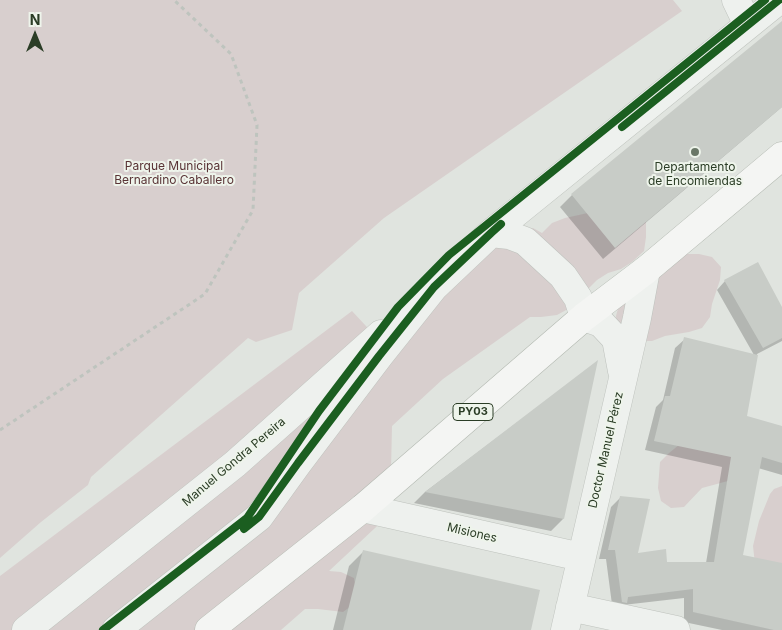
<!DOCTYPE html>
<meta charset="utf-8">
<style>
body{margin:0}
#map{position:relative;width:782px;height:630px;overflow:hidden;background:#e0e4df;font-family:Inter,sans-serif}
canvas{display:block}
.north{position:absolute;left:10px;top:10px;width:50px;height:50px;-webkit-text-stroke:4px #eef4eb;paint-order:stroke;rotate:0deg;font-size:14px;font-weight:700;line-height:20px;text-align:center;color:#2b3d26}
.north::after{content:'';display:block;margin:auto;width:18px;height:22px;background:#2b3d26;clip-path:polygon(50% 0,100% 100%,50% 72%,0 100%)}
</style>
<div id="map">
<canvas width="782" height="630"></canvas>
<div class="north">N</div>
</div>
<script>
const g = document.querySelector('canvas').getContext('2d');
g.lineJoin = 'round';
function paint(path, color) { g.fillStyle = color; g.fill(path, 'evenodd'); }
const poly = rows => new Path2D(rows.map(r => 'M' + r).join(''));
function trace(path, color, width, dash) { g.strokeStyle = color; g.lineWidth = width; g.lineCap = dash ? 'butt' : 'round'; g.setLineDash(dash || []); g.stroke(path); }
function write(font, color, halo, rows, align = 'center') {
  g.font = font + ' Inter,sans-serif'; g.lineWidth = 4; g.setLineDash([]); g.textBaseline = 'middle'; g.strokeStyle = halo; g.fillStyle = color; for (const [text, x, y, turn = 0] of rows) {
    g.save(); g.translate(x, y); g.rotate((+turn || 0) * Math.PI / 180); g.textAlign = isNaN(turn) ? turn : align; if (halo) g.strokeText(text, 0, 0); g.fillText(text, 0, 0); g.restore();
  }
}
const green = poly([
 [0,0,673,0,682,11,384,218,299,293,292,330,256,342,248,338,91,477,88,485,41,522,0,558],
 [619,206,644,210,646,223,646,237,644,251,632,262,621,269,608,273,597,280,568,309,557,315,541,317,530,317,443,379,392,426,390,514,329,571,341,572,354,578,356,591,354,604,343,612,318,609,305,609,281,630,0,630,0,576,352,311,393,355,431,288,508,237,533,228,542,233,552,223,565,218],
 [685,254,699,254,712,257,721,267,720,280,712,304,710,317,702,328,689,332,665,336,652,341,639,341,617,329,616,316,620,301],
 [736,437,728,481,702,488,684,507,671,508,661,501,658,488,660,462,669,453,680,444],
 [782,486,782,564,756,573,753,546,759,521,770,494,774,489]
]);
const shadow = poly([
 [782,23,782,107,603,259,560,207,572,195],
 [725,281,782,310,782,341,757,354,746,417,782,427,782,475,758,468,741,556,782,565,782,630,722,630,684,622,684,598,623,605,613,612,606,559,599,559,611,507,621,497,636,554,666,563,706,563,722,467,645,450,656,407,663,400,675,348,685,339,754,355,717,290],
 [596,363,563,519,551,531,414,503,425,492],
 [364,551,529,630,333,630,349,566]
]);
const building = poly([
 [782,21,782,107,615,248,571,194],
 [758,262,782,307,782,338,763,348,724,280],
 [684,337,758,355,747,416,782,426,782,463,762,457,743,555,782,563,782,630,774,630,693,612,693,589,628,597,627,603,622,602,615,550,608,550,620,496,650,499,638,553,666,549,667,562,714,562,731,457,654,441,665,396,670,396],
 [598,360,564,519,425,492],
 [363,550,540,590,531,630,343,630]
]);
const path = poly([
 [0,430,205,294,253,210,257,125,231,54,174,0]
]);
const minor = poly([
 [736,0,748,25],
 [491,233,509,235,525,241,563,276,578,298,584,317,601,323,616,339,622,371],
 [363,508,581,557],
 [570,607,676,630],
 [26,630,235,464,381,334],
 [116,630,259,517,298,463,379,356,434,287,491,233,779,0],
 [565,630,637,318,646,270]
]);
const highway = poly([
 [209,630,363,508,584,317,646,270,782,156]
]);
const cycleway = poly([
 [622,127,779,0],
 [244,529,259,517,298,463,379,356,434,287,491,233,501,224],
 [103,630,247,518,319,411,398,307,449,255,765,0]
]);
const markers = [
 [695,152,5,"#6a7767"]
];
const shields = [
 [473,412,40]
];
const shieldNames = [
 ["PY03",473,412]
];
const parkNames = [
 ["Parque Municipal",174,166],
 ["Bernardino Caballero",174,180]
];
const poiNames = [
 ["Departamento",695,167],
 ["de Encomiendas",695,181]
];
const streetNames = [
 ["Doctor Manuel Pérez",606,450,-77],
 ["Manuel Gondra Pereira",234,462,-40],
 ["Misiones",472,533,13]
];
paint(green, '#d8cfce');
paint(shadow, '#0003');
paint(building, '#c8ccc7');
trace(minor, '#bec2bd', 29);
trace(highway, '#b3b9b1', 29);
trace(path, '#bec4be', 3, [4, 4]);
trace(minor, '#eef1ee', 28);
trace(highway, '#f4f5f3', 28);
trace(cycleway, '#1b5e20', 8);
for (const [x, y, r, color] of markers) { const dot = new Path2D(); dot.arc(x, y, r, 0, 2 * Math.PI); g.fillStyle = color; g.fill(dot); trace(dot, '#eef4eb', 2); }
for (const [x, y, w] of shields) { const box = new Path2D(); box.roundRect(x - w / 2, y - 8.5, w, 17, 4); g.fillStyle = '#eef4eb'; g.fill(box); trace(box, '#2b3d26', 1); }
write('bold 11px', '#2b3d26', null, shieldNames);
write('12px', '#593335', '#eef4eb', parkNames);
write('12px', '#2b3d26', '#eef4eb', poiNames);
write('12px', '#2b3d26', '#eef4eb', streetNames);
</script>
